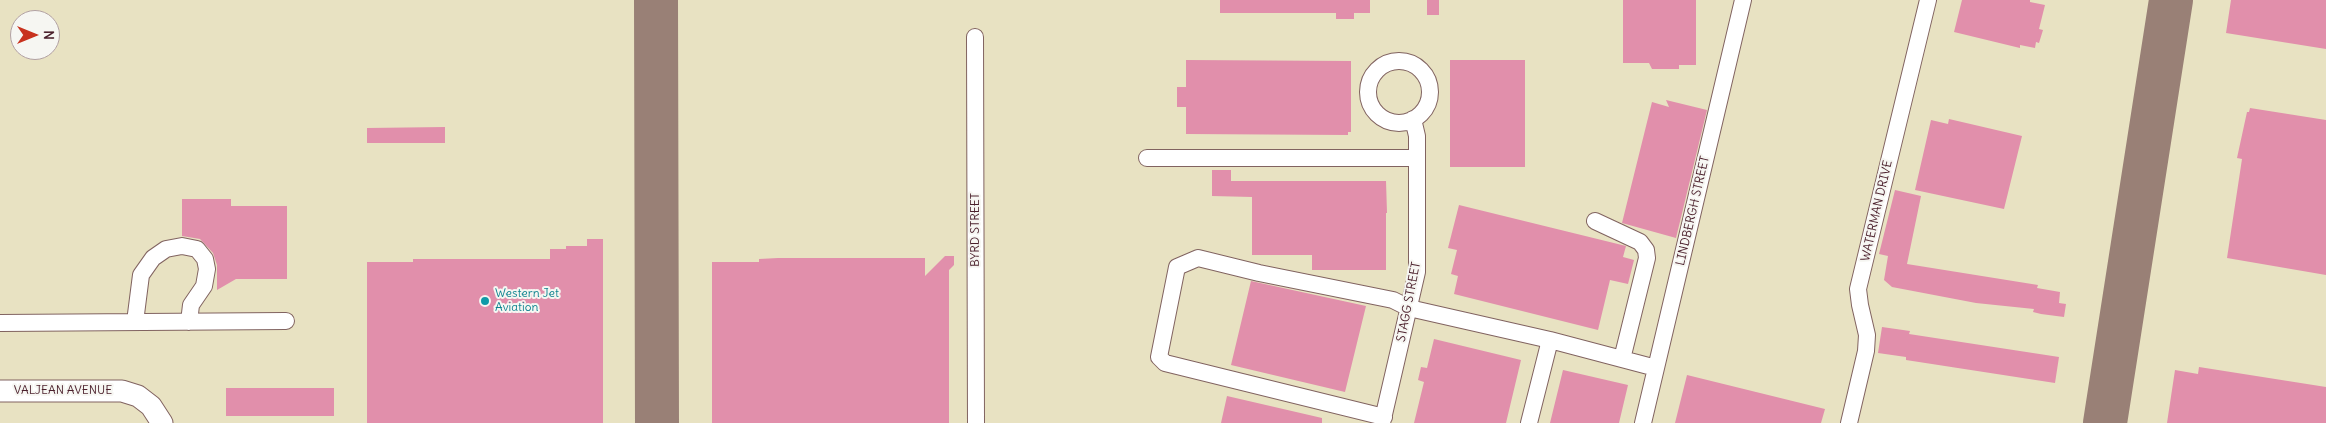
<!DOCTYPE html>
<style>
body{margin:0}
#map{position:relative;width:2326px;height:423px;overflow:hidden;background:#e8e2c2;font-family:Delius,sans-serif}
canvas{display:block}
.north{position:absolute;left:10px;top:10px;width:50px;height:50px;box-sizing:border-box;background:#f6f6f2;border:1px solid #b1a0a2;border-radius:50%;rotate:90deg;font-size:14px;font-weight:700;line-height:20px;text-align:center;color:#4a1f2b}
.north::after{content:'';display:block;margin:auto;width:18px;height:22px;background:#c8321e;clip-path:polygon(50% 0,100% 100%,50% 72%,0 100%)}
</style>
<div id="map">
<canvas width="2326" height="423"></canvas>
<div class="north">N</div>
</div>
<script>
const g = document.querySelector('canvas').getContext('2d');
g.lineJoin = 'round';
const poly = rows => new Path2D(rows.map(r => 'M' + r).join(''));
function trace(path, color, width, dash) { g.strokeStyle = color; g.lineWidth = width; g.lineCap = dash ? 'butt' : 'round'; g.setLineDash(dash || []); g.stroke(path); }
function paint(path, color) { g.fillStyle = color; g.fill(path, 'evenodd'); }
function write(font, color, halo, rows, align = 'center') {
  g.font = font + ' Delius,sans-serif'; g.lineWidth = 4; g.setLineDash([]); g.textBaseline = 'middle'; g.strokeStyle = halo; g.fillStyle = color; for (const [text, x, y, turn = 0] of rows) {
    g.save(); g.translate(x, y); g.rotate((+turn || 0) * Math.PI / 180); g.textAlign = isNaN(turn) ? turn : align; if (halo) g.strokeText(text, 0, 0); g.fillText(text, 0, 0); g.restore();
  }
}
const taxiway = poly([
 [656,0,657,423],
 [2105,423,2171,0]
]);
const building = poly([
 [1220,0,1370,0,1370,13,1354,13,1354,19,1336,19,1336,13,1220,13],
 [1427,0,1439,0,1439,15,1427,15],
 [1623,0,1696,0,1696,65,1679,65,1679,69,1652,69,1649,63,1623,63],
 [1962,0,2030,0,2030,2,2045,5,2039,29,2043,30,2039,43,2036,42,2035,48,2020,45,2020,48,1954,32],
 [2231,0,2326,0,2326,49,2226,33],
 [1186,60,1351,61,1351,132,1348,132,1348,135,1186,134,1186,107,1177,107,1177,87,1186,87],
 [1450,60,1525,60,1525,167,1450,167],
 [1666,100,1707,110,1676,238,1622,223,1652,102,1669,107],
 [2250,108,2326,120,2326,275,2227,258,2242,159,2237,158,2247,112,2249,112],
 [1949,119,2022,136,2004,209,1915,190,1931,120,1948,124],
 [445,127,445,143,367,143,367,128],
 [1212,170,1231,170,1231,181,1386,181,1387,213,1386,213,1386,270,1312,270,1312,255,1252,255,1252,197,1212,196],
 [1895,190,1921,196,1907,264,2038,285,2037,288,2060,292,2059,303,2066,304,2064,317,2041,314,2033,312,2034,309,1976,303,1892,287,1884,280,1888,256,1879,254],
 [182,199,231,199,231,206,287,206,287,279,236,279,217,290,217,265,213,253,200,239,182,236],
 [1459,205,1626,246,1623,257,1634,260,1628,284,1610,280,1598,330,1454,294,1458,276,1451,274,1457,250,1448,248],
 [587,239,603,239,603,423,367,423,367,262,413,262,413,259,550,259,550,249,566,249,566,246,587,246],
 [945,256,954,256,954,265,949,270,949,423,712,423,712,262,759,262,759,259,778,258,925,258,925,276],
 [1251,281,1366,306,1345,392,1231,365],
 [1882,327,1910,331,1909,334,2059,357,2055,383,1906,360,1906,357,1878,353],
 [1434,339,1521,360,1506,423,1414,423,1424,382,1418,380,1421,367,1427,368],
 [2199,367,2326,387,2326,423,2167,423,2175,370,2198,374],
 [1563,370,1628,385,1619,423,1550,423],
 [1687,375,1825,409,1821,423,1675,423],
 [226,388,334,388,334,416,226,416],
 [1227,396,1322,418,1322,423,1221,423]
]);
const minor = poly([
 [975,37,976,423],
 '1368 92a31 31 0 1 1 62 0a31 31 0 1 1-62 0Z',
 [1147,158,1417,158],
 [1595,221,1640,242,1646,250,1647,258,1622,359],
 [135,322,141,275,153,258,166,249,182,246,197,249,205,259,207,269,204,286,191,305,189,322],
 [0,323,286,321],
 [1550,340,1656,368],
 [1384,417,1165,363,1159,357,1177,267,1198,258,1259,273,1393,300,1409,308,1550,340,1529,423],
 [1382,423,1417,272,1417,136,1413,119],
 [1643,423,1743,0],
 [1849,423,1866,351,1867,335,1860,305,1858,289,1928,0]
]);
const major = poly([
 [0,391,122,391,138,396,151,406,162,423]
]);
const markers = [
 [485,301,5,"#0f9aa8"]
];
const streetNames = [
 ["LINDBERGH STREET",1693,211,-77],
 ["WATERMAN DRIVE",1877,211,-77],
 ["BYRD STREET",976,230,-90],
 ["STAGG STREET",1409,302,-79],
 ["VALJEAN AVENUE",63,391]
];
const cultureNames = [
 ["Western Jet",495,294],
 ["Aviation",495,308]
];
trace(taxiway, '#998076', 44);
paint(building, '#e18fab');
trace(minor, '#816360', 18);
trace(major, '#816360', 23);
trace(minor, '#fff', 16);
trace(major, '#fff', 21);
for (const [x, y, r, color] of markers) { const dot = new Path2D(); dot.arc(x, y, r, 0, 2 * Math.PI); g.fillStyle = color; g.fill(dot); trace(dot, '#f6f6f2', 2); }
write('12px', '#4a1f2b', '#f6f6f2', streetNames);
write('12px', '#0d838f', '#f6f6f2', cultureNames, 'left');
</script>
